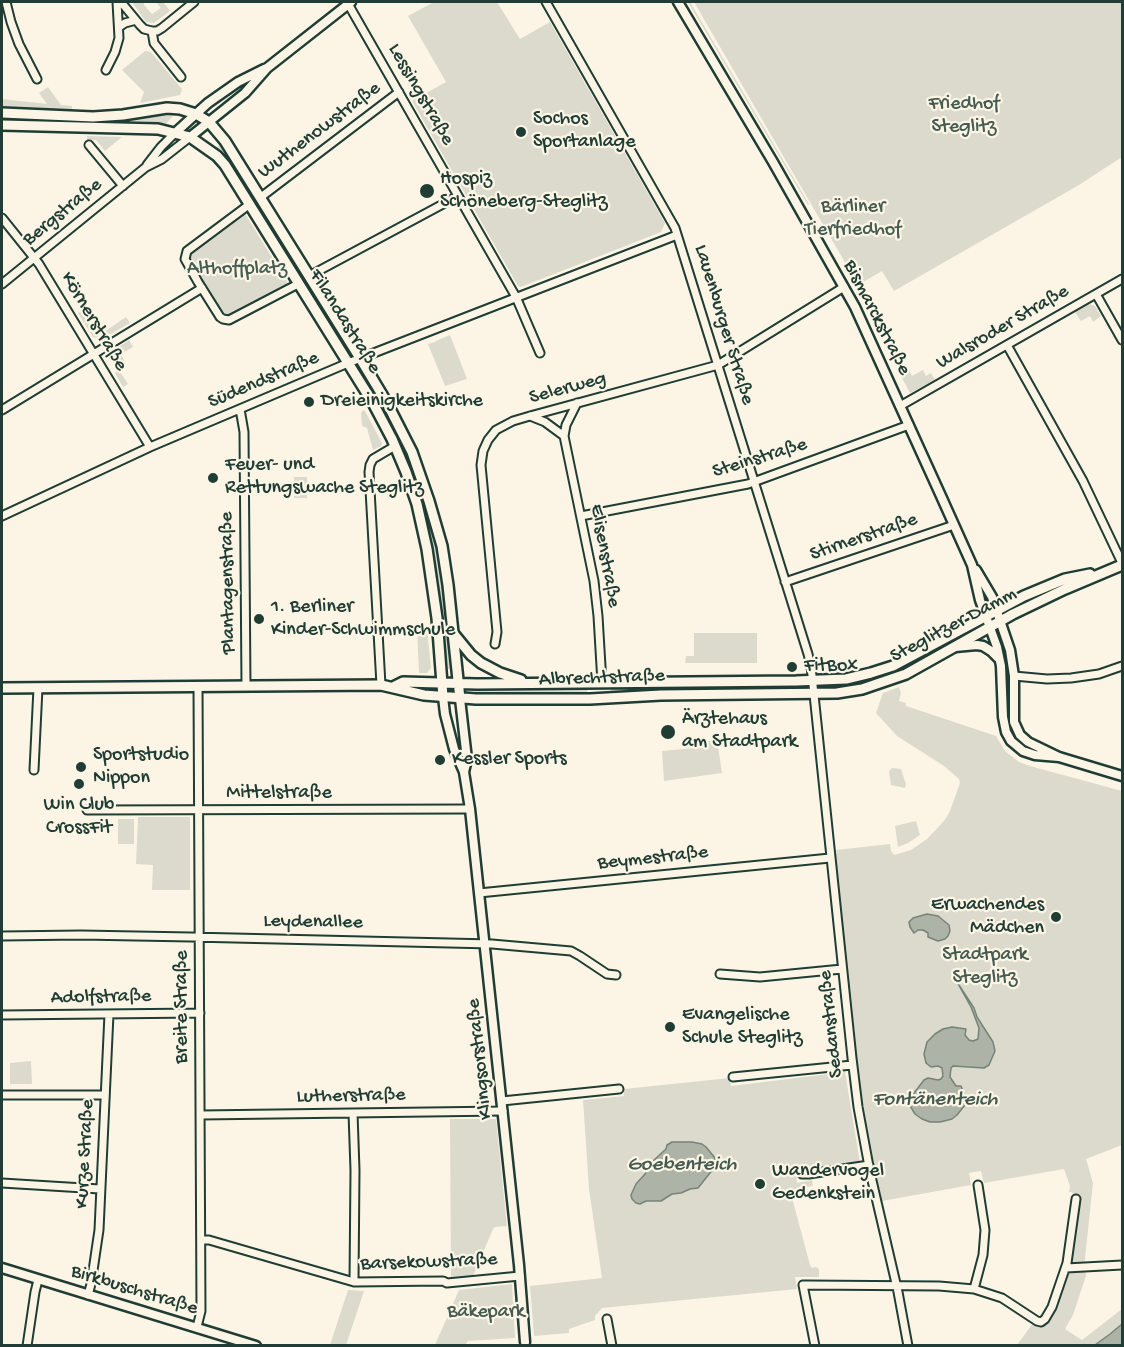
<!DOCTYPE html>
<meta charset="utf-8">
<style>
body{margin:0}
#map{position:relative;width:1124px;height:1347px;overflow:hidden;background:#fcf5e5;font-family:"Gochi Hand",sans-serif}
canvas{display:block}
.frame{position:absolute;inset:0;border:3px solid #1f3d34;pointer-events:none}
</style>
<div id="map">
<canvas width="1124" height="1347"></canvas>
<div class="frame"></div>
</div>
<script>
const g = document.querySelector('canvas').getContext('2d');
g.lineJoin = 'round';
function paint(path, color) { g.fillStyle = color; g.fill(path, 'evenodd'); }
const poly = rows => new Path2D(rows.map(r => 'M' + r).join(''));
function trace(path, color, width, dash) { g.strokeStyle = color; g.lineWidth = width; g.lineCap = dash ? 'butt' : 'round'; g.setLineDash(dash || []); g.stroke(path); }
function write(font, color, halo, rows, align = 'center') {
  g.font = font + ' "Gochi Hand",sans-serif'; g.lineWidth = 4.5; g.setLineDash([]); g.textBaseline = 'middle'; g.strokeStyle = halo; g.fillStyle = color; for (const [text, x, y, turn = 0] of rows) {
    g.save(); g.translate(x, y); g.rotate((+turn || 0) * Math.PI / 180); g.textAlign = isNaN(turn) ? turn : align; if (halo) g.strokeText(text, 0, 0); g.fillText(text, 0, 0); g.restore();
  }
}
const green = poly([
 [132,2,144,2,144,5,152,14,161,8,156,2,163,2,170,11,154,23,146,22],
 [434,2,497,2,520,39,550,22,665,223,661,232,521,287,518,286,412,101,446,82,408,16],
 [688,2,690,2,809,204,808,205],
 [694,2,1122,2,1122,157,1079,185,894,291,882,271,858,285],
 [145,51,151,52,182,89,180,95,140,103,144,92,122,70],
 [48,87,61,105,72,106,72,111,2,108,2,99,47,104,39,93],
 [169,112,176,112,166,124,157,122,122,120],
 [87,136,122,137,105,151,96,140,87,140],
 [219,145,223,146,250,190,248,191,231,166,216,150,217,147],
 [254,195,303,274,308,284,308,285,304,286,250,197],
 [244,212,289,285,228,318,222,315,188,261,189,255,193,250],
 [311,288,350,352,349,352,346,353,308,291],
 [1090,304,1095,306,1101,316,1093,322,1090,316,1081,321,1075,312],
 [83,310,97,333,99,332,101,334,126,317,130,323,102,339,93,337,78,313],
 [450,335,467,379,445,386,428,344,435,342,436,341],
 [129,340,133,347,121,354,126,364,118,369,128,384,123,387,115,373,118,370,113,360,115,355,119,352,117,348],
 [909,370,912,376,923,370,926,376,931,373,935,380,910,393,900,374],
 [363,410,365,411,382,443,381,446,373,450,367,428,362,426,361,413],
 [400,438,420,488,430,520,437,549,444,592,452,669,448,669,440,612,396,440],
 [294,477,307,477,307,498,294,498],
 [417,629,427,629,431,668,427,673,419,673],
 [967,631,968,633,903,669,872,680,826,689,826,686,854,682,888,673,916,660],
 [694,633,757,633,757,663,685,663,686,656,694,656],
 [1001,635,1007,659,1009,673,1011,725,1015,735,1019,740,1025,745,1034,749,1034,751,1019,743,1009,729,1006,718,1005,668,997,637],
 [796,686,796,689,682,690,611,692,611,689,614,688],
 [899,687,901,693,899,701,906,703,906,706,996,736,1005,751,1019,762,1030,766,1122,791,1122,1145,1086,1159,1093,1183,1085,1258,1086,1276,1073,1315,1065,1329,1082,1340,1122,1309,1122,1324,1095,1345,1017,1345,1033,1323,1038,1326,1042,1326,1054,1310,1072,1259,1077,1203,1081,1198,1078,1195,1074,1196,1072,1192,1069,1192,1070,1186,1064,1169,984,1183,981,1171,969,1173,971,1185,882,1201,866,1128,861,1091,859,1091,834,853,837,853,836,850,890,844,891,851,894,855,911,850,927,839,944,821,950,811,960,783,959,779,944,766,897,736,876,713,883,693],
 [587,688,587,693,475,694,475,689],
 [717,740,722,773,664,781,662,751,694,748,694,743],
 [892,768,901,769,906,784,905,788,891,785,889,771],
 [138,817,190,817,190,890,152,890,153,865,136,864],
 [118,819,134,819,134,844,118,844],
 [916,821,920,835,908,843,898,847,895,826],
 [31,1061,32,1084,10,1084,10,1063],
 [845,1072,860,1163,808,1171,799,1168,796,1172,797,1183,812,1180,813,1186,790,1190,810,1265,812,1268,816,1267,819,1269,819,1277,795,1277,797,1289,602,1308,595,1316,595,1320,569,1329,569,1333,534,1336,530,1286,602,1278,589,1189,583,1100,624,1096,624,1089,730,1078,731,1086],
 [450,1119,496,1119,507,1226,495,1227,493,1229,473,1276,451,1277],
 [512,1284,515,1338,468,1341,465,1345,435,1345,459,1290],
 [348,1290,364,1291,346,1345,330,1345]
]);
const water = poly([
 [927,914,938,916,949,925,950,931,948,936,945,939,938,941,928,937,928,933,923,930,918,930,914,933,910,927,909,922,913,918,927,914],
 [957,982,974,1008,977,1017,993,1042,995,1051,989,1065,984,1068,953,1066,951,1068,950,1077,956,1086,961,1086,964,1094,965,1105,957,1115,952,1119,940,1122,930,1122,922,1119,915,1114,909,1104,911,1097,924,1080,928,1078,938,1080,941,1079,943,1076,942,1068,938,1066,931,1067,926,1063,924,1054,927,1042,935,1034,943,1029,952,1027,966,1029,965,1035,969,1040,973,1041,978,1039,979,1028,971,1007,957,982],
 [672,1142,692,1142,702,1144,706,1147,715,1158,714,1168,698,1188,690,1189,681,1193,672,1194,661,1201,646,1201,640,1204,636,1203,632,1199,631,1195,636,1184,645,1174,653,1161,666,1149,667,1145,672,1142],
 [1122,1324,1122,1345,1095,1345,1110,1334,1122,1324]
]);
const minor = poly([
 [6,2,11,22,19,44,37,79],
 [121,2,140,25,144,29,152,31],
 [347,2,516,297,540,353],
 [546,2,675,228,808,654,811,666,852,1058,858,1107,870,1172,898,1292,908,1346],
 [119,27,125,23,136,20],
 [152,31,154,43,181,77],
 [152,31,157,31,162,28,194,2],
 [106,70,115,52,119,38,117,2],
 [89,145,123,186],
 [147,165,161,147,175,133],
 [261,197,399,92],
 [250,204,187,251,185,259,198,282,220,317,223,319,229,320,298,284],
 [2,218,39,264,150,447],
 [309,276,458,196],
 [2,284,146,167,162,159,190,137],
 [1096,294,1122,340],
 [1007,345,1083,481,1122,563],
 [577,403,566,425,564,436,594,581,598,616,602,683],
 [900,406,1122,279],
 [240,409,244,432,246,686],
 [2,410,202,288],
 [530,416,545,422,564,436],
 [2,516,150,447,348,363,677,235],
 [581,516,748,484,909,425],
 [785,582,954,525],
 [495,644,497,632,481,465,483,451,488,440,496,430,513,421,530,416,718,365,844,287],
 [1014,676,1047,679,1071,678,1099,674,1122,666],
 [381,685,369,472,370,465,373,459,395,446],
 [34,770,38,688],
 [87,810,470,809],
 [479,893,830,858],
 [2,936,81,935,191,937,492,944,571,951,580,956,607,974,616,975],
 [720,974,760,977,842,969],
 [2,1015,200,1013],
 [733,1077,852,1065],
 [2,1095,105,1095],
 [502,1101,619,1089],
 [353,1113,355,1170,354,1282],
 [201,1115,503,1111],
 [802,1174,809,1174,869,1165],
 [2,1183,100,1189],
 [201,1240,209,1240,354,1282,443,1281,447,1283,520,1276],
 [1066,1268,1122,1265],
 [974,1289,983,1255,985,1230,978,1185],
 [88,1295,91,1284,99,1230,109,1014],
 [607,1319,612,1346],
 [197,1327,201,1311,198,686],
 [27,1346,35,1292,38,1280],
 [815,1346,803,1285,806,1285,939,1286,974,1289,1002,1298,1037,1321,1041,1322,1045,1319,1052,1307,1067,1263,1076,1199]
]);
const tertiary = poly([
 [678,2,773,162,855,307,941,496,972,565,980,600,997,647,1001,666,1003,717,1006,732,1011,741,1023,751,1035,755,1059,757],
 [175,133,208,103,238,82,264,69],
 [190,137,245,93,267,68,351,2],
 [976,570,992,597,1010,650,1014,676,1014,722,1020,735,1028,742,1059,757,1122,776],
 [955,647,977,645,983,646,991,651,998,658],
 [443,697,445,714,454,749,464,772,470,809,519,1265,525,1342],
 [460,699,467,759,464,772],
 [2,1268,256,1346]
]);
const secondary = poly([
 [2,113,93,117,123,115,167,108,180,109,196,114,209,122,225,141,360,358,387,403,412,452,429,501,442,546,448,585,460,699],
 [2,125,158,129,190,137,217,156,225,165,373,403,392,439,406,472,417,504,427,549,437,618,443,697],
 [453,633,471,655,481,663,500,673,521,680],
 [393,687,403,682,477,684,796,681,846,679,871,673,893,666,1024,596,1065,579,1090,574],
 [2,688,381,685,424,695,476,699,590,699,661,695,837,693,862,689,906,674,1013,614,1065,589,1122,565]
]);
const markers = [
 [521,132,6,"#1f3d34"],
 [427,191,8,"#1f3d34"],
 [309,402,6,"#1f3d34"],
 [213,478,6,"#1f3d34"],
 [259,619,6,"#1f3d34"],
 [792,667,6,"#1f3d34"],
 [668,732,8,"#1f3d34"],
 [440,760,6,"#1f3d34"],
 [81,767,6,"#1f3d34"],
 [79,784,6,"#1f3d34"],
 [1056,917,6,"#1f3d34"],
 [670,1027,6,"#1f3d34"],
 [760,1184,6,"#1f3d34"]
];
const streetNames = [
 ["Lessingstraße",420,95,60],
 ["Wuthenowstraße",320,131,-37],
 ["Bergstraße",63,213,-39],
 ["Bismarckstraße",876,318,63],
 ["Körnerstraße",93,322,59],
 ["Filandastraße",344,322,58],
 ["Lauenburger Straße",723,325,73],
 ["Walsroder Straße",1003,328,-30],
 ["Südendstraße",264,381,-23],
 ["Selerweg",568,389,-15],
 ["Steinstraße",760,459,-17],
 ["Stirnerstraße",864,538,-19],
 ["Elisenstraße",604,556,80],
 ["Plantagenstraße",229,583,-91],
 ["Steglitzer Damm",954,626,-28],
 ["Albrechtstraße",602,679,-2],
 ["Mittelstraße",279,794],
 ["Beymestraße",653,859,-6],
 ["Leydenallee",313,923,1],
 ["Adolfstraße",101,998,-1],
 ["Breite Straße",183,1007,-90],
 ["Sedanstraße",832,1024,-96],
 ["Klingsorstraße",481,1059,-96],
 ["Lutherstraße",351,1097,-1],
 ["Kurze Straße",86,1154,-87],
 ["Barsekowstraße",429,1263,-2],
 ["Birkbuschstraße",134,1291,17]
];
const parkNames = [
 ["Friedhof",964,105],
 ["Steglitz",964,128],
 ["Bärliner",853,208],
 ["Tierfriedhof",853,231],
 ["Althoffplatz",237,270],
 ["Stadtpark",985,956],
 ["Steglitz",985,979],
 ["Bäkepark",486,1313]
];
const poiNames = [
 ["Sochos",533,120],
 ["Sportanlage",533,143],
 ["Hospiz",440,180],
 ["Schöneberg-Steglitz",440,203],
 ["Dreieinigkeitskirche",321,402],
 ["Feuer- und",225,466],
 ["Rettungswache Steglitz",225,489],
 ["1. Berliner",271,608],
 ["Kinder-Schwimmschule",271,631],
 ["FitBox",804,667],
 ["Ärztehaus",682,720],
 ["am Stadtpark",682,743],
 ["Sportstudio",93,756],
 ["Nippon",93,779],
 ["Kessler Sports",452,760],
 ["Win Club",79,806,"center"],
 ["CrossFit",79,829,"center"],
 ["Erwachendes",1044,906,"right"],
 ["Mädchen",1044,929,"right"],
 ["Evangelische",682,1016],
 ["Schule Steglitz",682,1039],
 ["Wandervogel",772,1172],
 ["Gedenkstein",772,1195]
];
const waterNames = [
 ["Fontänenteich",935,1101],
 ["Goebenteich",682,1166]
];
paint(green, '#dcdacc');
paint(water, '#aeb3a7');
trace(water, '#758479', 1.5);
trace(minor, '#1f3d34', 11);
trace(tertiary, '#1f3d34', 13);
trace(secondary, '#1f3d34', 14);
trace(minor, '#fcf5e5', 7);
trace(tertiary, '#fcf5e5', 8);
trace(secondary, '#fcf5e5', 9);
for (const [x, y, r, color] of markers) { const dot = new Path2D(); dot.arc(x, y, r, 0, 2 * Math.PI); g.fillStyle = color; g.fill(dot); trace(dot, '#fcf5e5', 2); }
write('20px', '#1f3d34', '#fcf5e5', streetNames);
write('20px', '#455c52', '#fcf5e5', parkNames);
write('20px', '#1f3d34', '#fcf5e5', poiNames, 'left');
write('italic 21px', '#435a51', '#fcf5e5', waterNames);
</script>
